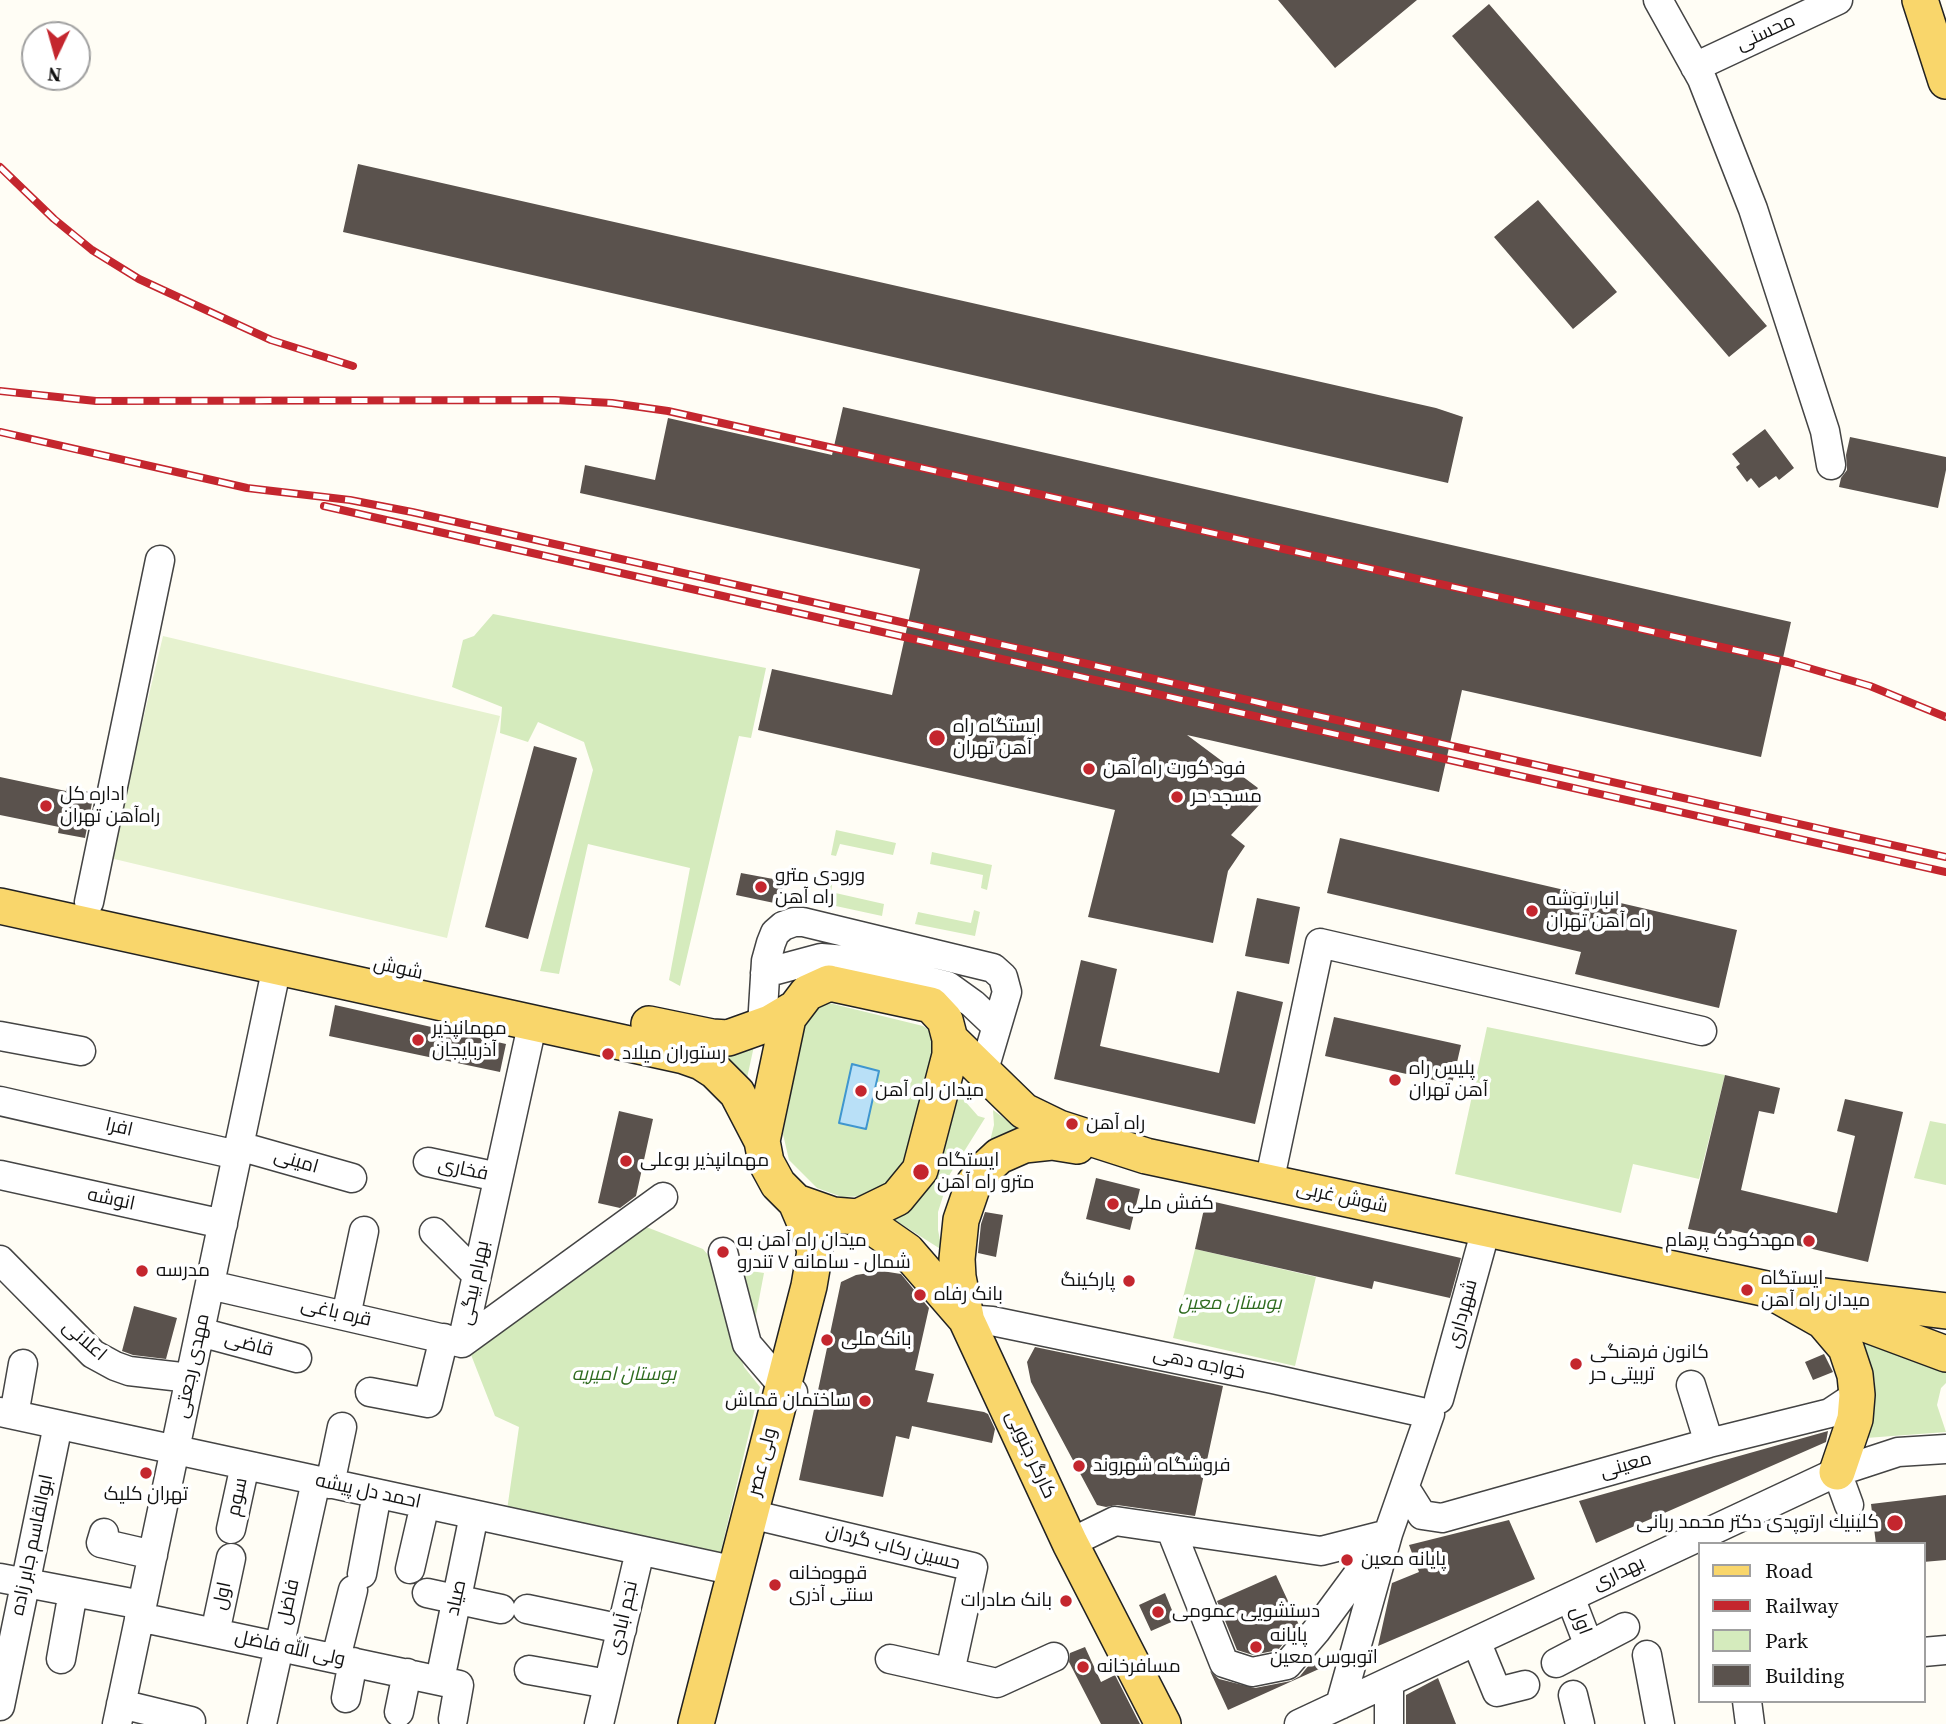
<!DOCTYPE html>
<meta charset="utf-8">
<style>
body{margin:0}
#map{position:relative;width:1946px;height:1724px;overflow:hidden;background:#fffdf5;font-family:"Source Serif 4",serif}
canvas{display:block}
.legend{position:absolute;left:1698px;top:1542px;width:228px;height:161px;box-sizing:border-box;background:#fff;border:2px solid #a0a0a0;margin:0;padding:9px 12px;list-style:none;font-size:21px;color:#111}
.legend li{display:flex;align-items:center;gap:14px;height:35px}
.legend b{width:35px;border:2px solid #a0a0a0}
.north{position:absolute;left:21px;top:21px;width:70px;height:70px;box-sizing:border-box;background:#fff;border:2px solid #a0a0a0;border-radius:50%;rotate:185deg;font-size:19px;font-weight:700;line-height:28px;text-align:center;color:#111}
.north::after{content:'';display:block;margin:auto;width:24px;height:32px;background:#c4262e;clip-path:polygon(50% 0,100% 100%,50% 72%,0 100%)}
</style>
<div id="map">
<canvas width="1946" height="1724"></canvas>
<ul class="legend">
<li><b style="height:9px;background:#f9d66b"></b>Road</li>
<li><b style="height:9px;background:#c4262e"></b>Railway</li>
<li><b style="height:19px;background:#d5ebbd"></b>Park</li>
<li><b style="height:19px;background:#5a524d"></b>Building</li>
</ul>
<div class="north">N</div>
</div>
<script>
const g = document.querySelector('canvas').getContext('2d');
g.lineJoin = 'round';
function paint(path, color) { g.fillStyle = color; g.fill(path, 'evenodd'); }
const poly = rows => new Path2D(rows.map(r => 'M' + r).join(''));
function trace(path, color, width, dash) { g.strokeStyle = color; g.lineWidth = width; g.lineCap = dash ? 'butt' : 'round'; g.setLineDash(dash || []); g.stroke(path); }
function write(font, color, halo, rows, align = 'center') {
  g.font = font + ' "Source Serif 4",Cairo,serif'; g.lineWidth = 7; g.setLineDash([]); g.textBaseline = 'middle'; g.strokeStyle = halo; g.fillStyle = color; for (const [text, x, y, turn = 0] of rows) {
    g.save(); g.translate(x, y); g.rotate((+turn || 0) * Math.PI / 180); g.textAlign = isNaN(turn) ? turn : align; if (halo) g.strokeText(text, 0, 0); g.fillText(text, 0, 0); g.restore();
  }
}
const green = poly([
 [493,614,766,668,751,738,739,736,680,986,669,980,690,868,588,844,559,974,540,971,593,770,584,742,538,722,528,742,500,733,502,707,452,687,463,640,474,636],
 [836,830,896,843,893,855,840,844,836,856,831,855],
 [932,852,992,865,987,890,981,888,983,875,930,864],
 [827,878,833,879,831,892,884,904,882,916,822,903],
 [974,910,980,912,975,936,915,924,918,912,971,923],
 [829,1003,923,1026,933,1033,940,1048,916,1155,895,1182,871,1196,842,1197,817,1188,789,1160,783,1134,806,1018,815,1008],
 [1487,1027,1725,1075,1699,1179,1633,1164,1621,1213,1455,1174],
 [754,1046,747,1078,734,1066,715,1055],
 [957,1072,964,1100,978,1116,985,1118,950,1174,938,1212,938,1230,942,1250,887,1215],
 [993,1110,1008,1121,1022,1129,990,1141,994,1125],
 [1930,1121,1946,1124,1946,1185,1914,1178],
 [636,1223,703,1249,714,1262,744,1367,760,1387,720,1555,507,1510,519,1427,495,1416,466,1342],
 [1195,1249,1316,1277,1295,1366,1173,1338],
 [731,1268,764,1273,752,1336],
 [1848,1326,1946,1371,1946,1383,1941,1388,1937,1405,1946,1432,1866,1438,1873,1412,1875,1382,1866,1349]
]);
const pitch = poly([
 [163,636,500,716,447,938,110,858]
]);
const water = poly([
 [852,1064,879,1071,866,1129,839,1123,852,1064]
]);
const building = poly([
 [1278,0,1417,0,1335,68],
 [1489,4,1767,326,1729,357,1452,36],
 [358,164,1436,408,1463,417,1448,483,343,232],
 [1538,200,1617,292,1573,329,1494,237],
 [843,407,1791,622,1761,757,1462,690,1439,792,1187,735,1258,788,1254,793,1262,802,1231,835,1245,846,1228,871,1213,943,1088,917,1115,810,758,730,772,669,892,695,920,569,580,493,585,465,655,480,668,418,832,455],
 [1765,429,1794,468,1779,480,1776,476,1759,488,1751,478,1747,482,1736,467,1740,464,1732,454],
 [1850,437,1946,457,1946,470,1938,508,1839,487,1841,478,1847,470,1846,455],
 [534,746,577,758,528,939,485,927],
 [0,777,66,791,67,787,94,793,85,838,58,833,59,827,0,815],
 [1340,838,1737,930,1719,1008,1575,974,1581,952,1327,893],
 [741,873,784,881,779,904,736,895],
 [1257,898,1300,907,1289,964,1245,956],
 [1081,960,1117,969,1100,1046,1219,1073,1237,991,1283,1002,1255,1124,1054,1079],
 [335,1005,506,1044,500,1072,329,1036],
 [1334,1017,1461,1045,1452,1084,1325,1056],
 [1725,1075,1780,1088,1774,1114,1759,1111,1741,1190,1837,1213,1855,1136,1837,1131,1845,1099,1903,1112,1868,1262,1732,1230,1730,1237,1688,1229],
 [619,1111,653,1119,636,1196,620,1208,598,1203],
 [1096,1178,1140,1189,1130,1230,1086,1219],
 [1206,1200,1461,1258,1450,1298,1374,1281,1372,1289,1195,1249],
 [985,1212,1003,1215,996,1257,978,1253,981,1224],
 [882,1271,901,1274,929,1308,915,1370,934,1374,927,1402,984,1412,988,1414,995,1429,992,1443,912,1426,909,1439,896,1436,883,1497,799,1480,841,1282,856,1275],
 [134,1306,177,1318,166,1359,133,1355,122,1351],
 [1035,1347,1223,1386,1195,1516,1117,1505,1106,1507,1097,1505,1031,1382,1027,1362],
 [1824,1354,1833,1372,1813,1380,1805,1362],
 [1828,1431,1826,1442,1596,1543,1579,1501],
 [1946,1495,1946,1560,1923,1562,1923,1544,1876,1544,1871,1504],
 [1509,1520,1535,1579,1378,1646,1392,1583,1419,1572,1409,1545],
 [1276,1575,1299,1625,1278,1650,1253,1655,1237,1650,1217,1601],
 [1165,1593,1176,1620,1151,1631,1139,1605],
 [1085,1647,1101,1682,1115,1675,1140,1724,1101,1724,1069,1662,1070,1653],
 [1314,1659,1319,1669,1228,1710,1210,1671,1219,1679,1255,1688,1291,1681,1300,1676],
 [1438,1678,1456,1724,1406,1724,1406,1695]
]);
const minor = poly([
 [1658,0,1702,79,1753,209,1825,431,1831,465],
 [1695,67,1838,0],
 [89,902,160,560],
 [765,973,821,958,846,960,948,986,973,1004,991,1021],
 [762,1026,766,961,771,943,775,933,783,926,794,922,803,922,993,968,1003,977,1007,992,983,1073],
 [0,1036,81,1051],
 [0,1101,237,1155],
 [239,1146,352,1178],
 [428,1162,498,1177],
 [0,1175,223,1224],
 [1269,1183,1320,943,1702,1031],
 [434,1232,477,1275],
 [723,1252,747,1344,783,1386,793,1392,792,1395],
 [0,1260,93,1354,115,1366,129,1371,190,1378],
 [210,1285,462,1343],
 [346,1316,364,1231],
 [966,1319,992,1321,1273,1379,1430,1414,1388,1534,1340,1705],
 [200,1332,297,1358],
 [462,1343,533,1021],
 [462,1343,663,1197],
 [1691,1385,1709,1443],
 [370,1392,428,1403,444,1338],
 [1439,1399,1486,1229],
 [0,1412,736,1571],
 [14,1415,23,1364],
 [1837,1472,1849,1505],
 [330,1484,342,1427],
 [1405,1488,1422,1515,1442,1518,1709,1443,1830,1413,1857,1395],
 [750,1514,973,1567,950,1672],
 [231,1529,245,1465],
 [1171,1530,1224,1663,1252,1672,1287,1665,1316,1631,1378,1547],
 [104,1533,101,1543,153,1555],
 [1070,1543,1115,1521,1321,1551,1388,1534],
 [410,1569,425,1504],
 [362,1574,377,1494],
 [0,1578,142,1605],
 [427,1593,501,1609],
 [1570,1597,1589,1646],
 [527,1609,622,1629],
 [139,1617,459,1685,453,1719],
 [215,1633,231,1558],
 [1476,1641,1497,1692,1525,1685],
 [1923,1652,1946,1650],
 [1647,1655,1660,1724],
 [336,1658,353,1590],
 [61,1659,73,1592],
 [890,1659,997,1683,1054,1657],
 [1556,1663,1625,1627],
 [529,1670,608,1684],
 [440,1680,474,1515],
 [1573,1695,1580,1724],
 [346,1698,353,1662],
 [1747,1701,1750,1724],
 [121,1704,191,1721],
 [0,1706,58,1425],
 [399,1712,407,1673],
 [117,1724,277,966],
 [262,1724,316,1481],
 [599,1724,640,1551],
 [1299,1724,1837,1472,1898,1452,1946,1449],
 [1389,1724,1389,1682]
]);
const major = poly([
 [1920,0,1946,81],
 [0,906,684,1056,701,1062,715,1071,737,1093,762,1141],
 [829,983,931,1005,945,1020,950,1039,950,1055,920,1170,897,1198,858,1217,833,1215,796,1202,778,1184,766,1162,762,1141,788,1018,807,993,829,983],
 [649,1024,712,1037,728,1038,770,1023,792,1010],
 [950,1039,1024,1111,1059,1128,1146,1156,1767,1289,1946,1311],
 [858,1217,907,1251,966,1319,1070,1543,1163,1724],
 [1779,1296,1823,1321,1846,1348,1855,1375,1857,1395,1855,1419,1837,1472],
 [1833,1312,1946,1354],
 [966,1317,958,1277,957,1259,961,1220,973,1185,985,1169,999,1156,1024,1145,1052,1142,1077,1146],
 [696,1724,809,1286,815,1251,811,1237,796,1202]
]);
const rail = poly([
 [0,167,54,219,92,250,139,279,271,340,353,366],
 [0,391,96,401,555,400,612,403,668,411,1788,662,1870,686,1946,717],
 [0,432,247,488,350,500,412,512,1946,857],
 [324,506,1946,872]
]);
const markers = [
 [937,738,9,"#c4262e"],
 [1089,769,7,"#c4262e"],
 [1177,797,7,"#c4262e"],
 [46,806,7,"#c4262e"],
 [761,887,7,"#c4262e"],
 [1532,911,7,"#c4262e"],
 [418,1040,7,"#c4262e"],
 [608,1054,7,"#c4262e"],
 [1395,1080,7,"#c4262e"],
 [861,1091,7,"#c4262e"],
 [1072,1124,7,"#c4262e"],
 [626,1161,7,"#c4262e"],
 [921,1172,9,"#c4262e"],
 [1113,1204,7,"#c4262e"],
 [1809,1241,7,"#c4262e"],
 [723,1252,7,"#c4262e"],
 [142,1271,7,"#c4262e"],
 [1129,1281,7,"#c4262e"],
 [1747,1290,7,"#c4262e"],
 [920,1295,7,"#c4262e"],
 [827,1340,7,"#c4262e"],
 [1576,1364,7,"#c4262e"],
 [865,1401,7,"#c4262e"],
 [1079,1466,7,"#c4262e"],
 [146,1473,7,"#c4262e"],
 [1895,1523,9,"#c4262e"],
 [1347,1560,7,"#c4262e"],
 [775,1585,7,"#c4262e"],
 [1066,1601,7,"#c4262e"],
 [1158,1612,7,"#c4262e"],
 [1256,1647,7,"#c4262e"],
 [1083,1667,7,"#c4262e"]
];
const streetNames = [
 ["محسنی",1766,33,-25],
 ["شوش",398,969,12],
 ["افرا",119,1128,13],
 ["امینی",296,1162,16],
 ["فخاری",463,1170,12],
 ["شوش غربی",1342,1198,12],
 ["انوشه",111,1200,12],
 ["بهرام بیگی",475,1283,-78],
 ["قره باغی",336,1313,13],
 ["شهرداری",1463,1314,-75],
 ["اعلانی",84,1341,41],
 ["قاضی",249,1345,15],
 ["خواجه دهی",1199,1364,12],
 ["مهدی رجعتی",193,1366,-78],
 ["کارگر جنوبی",1030,1455,65],
 ["ولی عصر",763,1462,-76],
 ["معینی",1626,1466,-16],
 ["احمد دل پیشه",368,1492,12],
 ["سوم",238,1497,-78],
 ["ابوالقاسم جابر زاده",33,1545,-78],
 ["حسین رکاب‌ گردان",893,1548,14],
 ["بهداری",1619,1574,-25],
 ["اول",223,1596,-78],
 ["صیاد",457,1598,-78],
 ["فاضل",289,1602,-78],
 ["نجم آبادی",624,1618,-77],
 ["اول",1580,1621,69],
 ["ولی الله فاضل",290,1649,12]
];
const poiNames = [
 ["ایستگاه راه",953,727],
 ["آهن تهران",953,749],
 ["فود کورت راه آهن",1103,769],
 ["اداره کل",60,795],
 ["راه‌آهن تهران",60,817],
 ["مسجد حر",1191,797],
 ["ورودی مترو",775,876],
 ["راه آهن",775,898],
 ["انبار توشه",1546,900],
 ["راه آهن تهران",1546,922],
 ["مهمانپذیر",432,1029],
 ["آذربایجان",432,1051],
 ["رستوران میلاد",622,1054],
 ["پلیس راه",1409,1069],
 ["آهن تهران",1409,1091],
 ["میدان راه آهن",875,1091],
 ["راه آهن",1086,1124],
 ["مهمانپذیر بوعلی",640,1161],
 ["ایستگاه",937,1161],
 ["مترو راه آهن",937,1183],
 ["کفش ملی",1127,1204],
 ["میدان راه آهن به",737,1241],
 ["شمال - سامانه ۷ تندرو",737,1263],
 ["مهدکودک پرهام",1795,1241,"right"],
 ["مدرسه",156,1271],
 ["ایستگاه",1761,1279],
 ["میدان راه آهن",1761,1301],
 ["پارکینگ",1115,1281,"right"],
 ["بانک رفاه",934,1295],
 ["بانک ملی",841,1340],
 ["کانون فرهنگی",1590,1353],
 ["تربیتی حر",1590,1375],
 ["ساختمان قماش",851,1401,"right"],
 ["فروشگاه شهروند",1093,1466],
 ["تهران کلیک",146,1495,"center"],
 ["كلينيك ارتوپدى دكتر محمد ربانى",1879,1523,"right"],
 ["پایانه معین",1361,1560],
 ["قهوه‌خانه",789,1574],
 ["سنتی آذری",789,1596],
 ["بانک صادرات",1052,1601,"right"],
 ["دستشویی عمومی",1172,1612],
 ["پایانه",1270,1636],
 ["اتوبوس معین",1270,1658],
 ["مسافرخانه",1097,1667]
];
const parkNames = [
 ["بوستان معین",1230,1304],
 ["بوستان امیریه",624,1375]
];
paint(green, '#d5ebbd');
paint(pitch, '#e6f2cf');
paint(water, '#b9e0f7');
trace(water, '#3f96cf', 2);
paint(building, '#5a524d');
trace(minor, '#444', 31);
trace(major, '#222', 38);
trace(minor, '#fff', 28);
trace(major, '#f9d66b', 35);
trace(rail, '#c4262e', 8);
trace(rail, '#fff', 5, [16]);
for (const [x, y, r, color] of markers) { const dot = new Path2D(); dot.arc(x, y, r, 0, 2 * Math.PI); g.fillStyle = color; g.fill(dot); trace(dot, '#fff', 2.5); }
write('19px', '#111', '#fff', streetNames);
write('19px', '#111', '#fff', poiNames, 'left');
write('italic 19px', '#2f6b1f', '#fff', parkNames);
</script>
